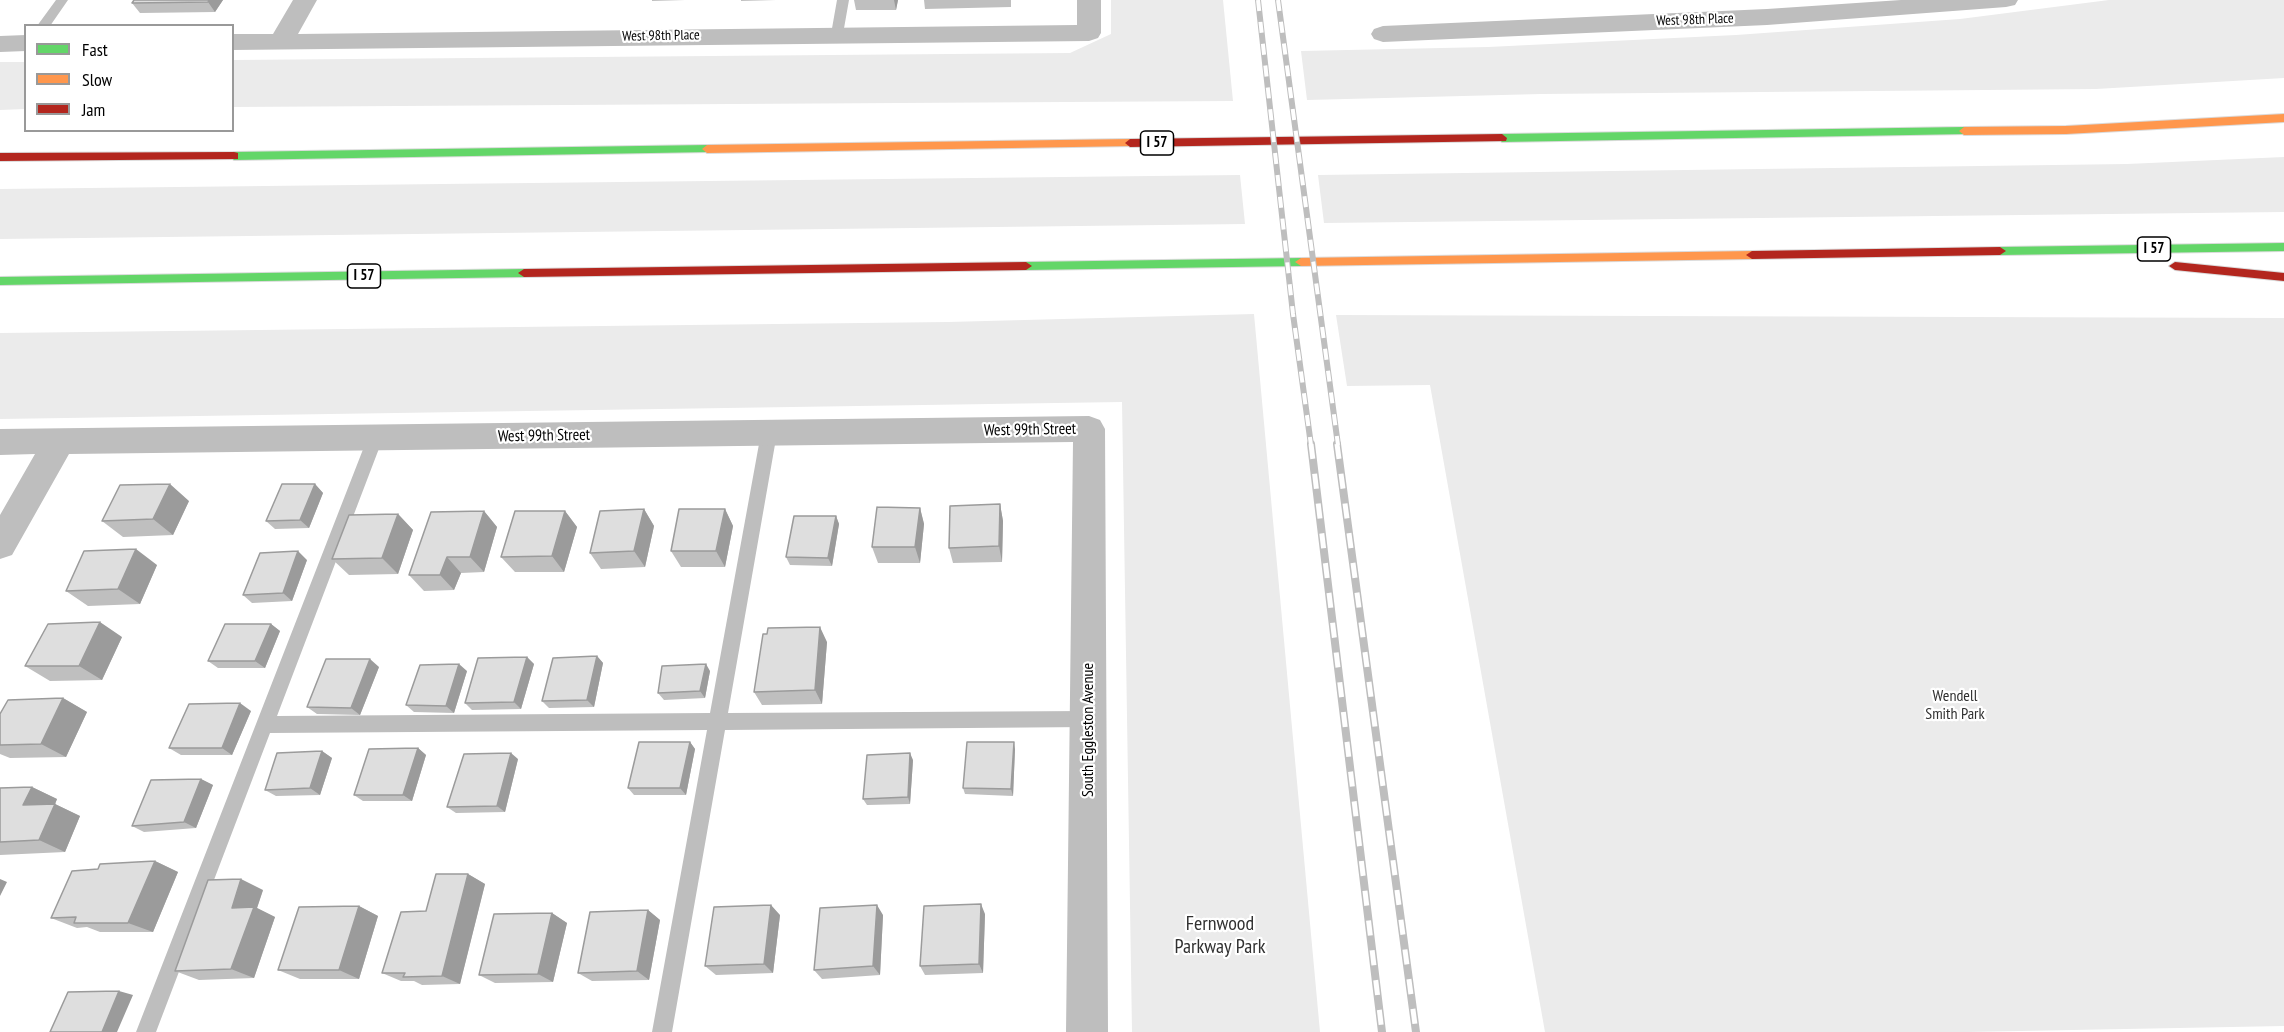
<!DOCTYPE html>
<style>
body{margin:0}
#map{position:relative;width:2284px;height:1032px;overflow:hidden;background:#fff;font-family:"PT Sans Narrow",sans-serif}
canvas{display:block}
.legend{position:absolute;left:24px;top:24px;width:210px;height:108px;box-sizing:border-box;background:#fff;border:2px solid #999;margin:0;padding:8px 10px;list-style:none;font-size:18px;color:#000}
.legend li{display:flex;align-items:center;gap:12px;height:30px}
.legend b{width:30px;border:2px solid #999}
</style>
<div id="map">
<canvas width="2284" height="1032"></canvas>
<ul class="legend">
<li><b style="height:8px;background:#63d668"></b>Fast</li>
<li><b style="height:8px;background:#ff974d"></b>Slow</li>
<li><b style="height:8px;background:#b3261e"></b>Jam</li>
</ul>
</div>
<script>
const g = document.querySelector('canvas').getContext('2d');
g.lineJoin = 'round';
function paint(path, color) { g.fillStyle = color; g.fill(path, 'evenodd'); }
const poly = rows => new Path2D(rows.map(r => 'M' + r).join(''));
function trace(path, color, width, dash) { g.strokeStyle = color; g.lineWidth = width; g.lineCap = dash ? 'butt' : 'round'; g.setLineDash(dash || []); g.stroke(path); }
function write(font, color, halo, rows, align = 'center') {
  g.font = font + ' "PT Sans Narrow",sans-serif'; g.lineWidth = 4.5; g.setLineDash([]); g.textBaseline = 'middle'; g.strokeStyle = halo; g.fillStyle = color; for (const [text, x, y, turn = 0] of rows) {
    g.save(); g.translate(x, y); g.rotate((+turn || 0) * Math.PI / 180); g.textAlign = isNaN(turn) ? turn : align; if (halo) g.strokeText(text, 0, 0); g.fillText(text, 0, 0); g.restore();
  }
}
const green = poly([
 [1111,0,1223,0,1233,101,233,107,233,60,1070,53,1111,34],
 [2109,0,2284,0,2284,78,2096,89,1541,94,1307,100,1301,51,1488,47,1736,35,1960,19],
 [0,62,25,62,25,109,0,110],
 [2284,157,2284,212,1324,223,1318,175,2127,164],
 [1240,175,1245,224,0,239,0,189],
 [1254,314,1320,1032,1132,1032,1122,402,0,419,0,333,948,322],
 [1336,315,2284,318,2284,1026,1967,1032,1545,1032,1430,385,1347,386]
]);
const lane = poly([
 [56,0,68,0,50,26,37,26,56,0],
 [837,0,849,0,843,34,837,38,831,34,837,0],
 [769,427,775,429,777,433,728,713,1088,711,1094,713,1097,719,1094,725,1088,727,725,730,672,1032,652,1032,707,730,270,733,156,1032,136,1032,369,434,375,432,381,434,383,438,277,716,710,713,761,433,763,429,769,427]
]);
const street = poly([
 [293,0,317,0,298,34,1077,25,1077,0,1101,0,1101,33,1098,38,1089,41,232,50,232,34,273,34,293,0],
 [1901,0,2018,0,2015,5,2006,7,1767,25,1383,42,1374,39,1371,34,1374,29,1383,26,1767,9,1901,0],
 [26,35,26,51,0,52,0,36,26,35],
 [1089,416,1100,420,1105,429,1108,1032,1066,1032,1073,442,69,454,12,555,0,559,0,515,35,454,0,455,0,429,1089,416]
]);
const fast = poly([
 [1964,127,1968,128,1968,134,1502,142,1497,138,1502,134,1964,127],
 [707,145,712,149,711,152,234,160,229,156,234,152,707,145],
 [2284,243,2284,251,2000,255,1994,251,2000,247,2284,243],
 [1301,258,1307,262,1301,266,1026,270,1020,266,1026,262,1301,258],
 [524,269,530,273,524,277,0,285,0,277,524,269]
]);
const slow = poly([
 [2284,114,2284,122,2066,134,1964,135,1959,131,1964,127,2066,126,2284,114],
 [1130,139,1135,143,1134,146,707,153,702,149,707,145,1130,139],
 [1752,251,1758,255,1752,259,1301,266,1295,262,1301,258,1752,251]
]);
const jam = poly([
 [1502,134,1507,138,1506,141,1130,147,1125,143,1130,139,1502,134],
 [234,152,238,153,238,159,0,161,0,153,234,152],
 [2000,247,2006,251,2000,255,1752,259,1746,255,1752,251,2000,247],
 [1026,262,1032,266,1026,270,524,277,518,273,524,269,1026,262],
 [2175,262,2284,273,2284,281,2175,270,2169,266,2175,262]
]);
const railFar1 = poly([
 [1258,0,1293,314,1311,445],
 [1278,0,1338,445]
]);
const rail = poly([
 [1311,444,1382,1032],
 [1337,444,1416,1032]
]);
const wall = poly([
 [134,0,223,0,215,12,140,13,132,3],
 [652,0,685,0,652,1],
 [741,0,776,0,741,1],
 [854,0,898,0,896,10,856,10],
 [924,0,1011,0,1011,7,925,9],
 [315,484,323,493,309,528,275,529,266,521],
 [189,501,173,535,123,537,102,521],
 [1000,504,1003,521,1002,562,953,563,949,548],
 [920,508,924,524,920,563,878,563,872,547],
 [644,509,654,526,645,567,601,569,590,553],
 [725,509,733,526,725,567,681,567,671,551],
 [484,511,497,527,484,572,461,573,454,590,424,591,409,575],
 [565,511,577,527,564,572,515,572,501,557],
 [398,514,413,530,398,574,349,575,332,559],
 [836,516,839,524,832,566,790,565,786,557],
 [307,560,292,601,252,603,243,595],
 [157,565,140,604,88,606,66,591],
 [271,624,280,631,265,668,218,668,208,661],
 [767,634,827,642,822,704,762,705,754,692],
 [122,637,102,680,50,681,25,666],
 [597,656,603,663,594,707,549,708,542,701],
 [527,657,534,664,521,709,472,710,465,703],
 [379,667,360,715,317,714,307,707],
 [467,671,454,713,414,712,406,705],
 [710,671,705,698,664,700,658,693],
 [63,698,87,712,66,757,10,758,0,754,0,714],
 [251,711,232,755,181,755,169,748],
 [690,742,695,749,686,795,634,795,628,788],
 [418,748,426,755,412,801,363,801,354,795],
 [1015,749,1013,796,965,794,963,788],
 [322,751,332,758,320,795,276,796,265,790],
 [518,759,505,812,456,813,447,807],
 [913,760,910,804,867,805,863,799],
 [201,779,213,785,196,828,144,832,132,826],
 [32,787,57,799,55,804,80,816,65,852,0,855,0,788],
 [155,861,178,872,153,932,100,932,87,927,77,928,51,918,98,869],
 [468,874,485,884,460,984,422,985,414,981,401,981,382,973,426,911],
 [263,890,257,908,275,917,254,978,199,980,175,971],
 [359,906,378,916,359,979,300,979,278,970],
 [648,910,660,920,649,980,592,981,578,973],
 [552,913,567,923,553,982,495,983,479,975],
 [985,914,983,973,925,975,920,966],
 [780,915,773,973,716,975,705,966],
 [883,915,880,975,822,979,814,970]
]);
const shadedWall = poly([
 [209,0,223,0,215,12,208,2],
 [894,0,898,0,896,10],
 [170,484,189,501,173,535,153,519],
 [315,484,323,493,309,528,300,520],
 [1000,504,1003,521,1002,562,999,546],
 [920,508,924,524,920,563,915,547],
 [644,509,654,526,645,567,634,551],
 [725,509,733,526,725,567,716,551],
 [484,511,497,527,484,572,470,557],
 [565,511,577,527,564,572,552,556],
 [398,514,413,530,398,574,382,558],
 [836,516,839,524,832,566,828,558],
 [136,549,157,565,140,604,118,589],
 [298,551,307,560,292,601,283,593],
 [447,557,461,573,454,590,440,575],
 [100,622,122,637,102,680,79,666],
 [271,624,280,631,265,668,255,661],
 [820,627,827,642,822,704,815,690],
 [597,656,603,663,594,707,587,700],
 [527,657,534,664,521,709,514,702],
 [370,659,379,667,360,715,351,708],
 [459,664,467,671,454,713,446,706],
 [706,664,710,671,705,698,700,691],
 [63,698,87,712,66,757,41,744],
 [240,703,251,711,232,755,222,748],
 [690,742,695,749,686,795,680,788],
 [1014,742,1015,749,1013,796,1011,789],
 [418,748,426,755,412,801,403,795],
 [322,751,332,758,320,795,310,788],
 [511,753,518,759,505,812,497,806],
 [910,753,913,760,910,804,908,797],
 [201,779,213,785,196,828,184,822],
 [32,787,57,799,55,804,80,816,65,852,39,840,23,805],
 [155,861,178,872,153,932,128,923],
 [468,874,485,884,460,984,442,976],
 [0,879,7,882,0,896],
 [241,879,263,890,257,908,275,917,254,978,231,969,232,908],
 [981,904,985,914,983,973,979,964],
 [771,905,780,915,773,973,764,964],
 [877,905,883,915,880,975,873,966],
 [359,906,378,916,359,979,339,970],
 [648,910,660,920,649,980,637,971],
 [552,913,567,923,553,982,538,974],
 [119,991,133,995,117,1032,102,1032]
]);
const building = poly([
 [134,0,209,0,208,2,132,3,134,0],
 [170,484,153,519,102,521,120,485,170,484],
 [282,484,315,484,300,520,266,521,282,484],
 [1000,504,999,546,949,548,950,506,1000,504],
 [877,507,920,508,915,547,872,547,877,507],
 [644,509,634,551,590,553,600,511,644,509],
 [679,509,725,509,716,551,671,551,679,509],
 [484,511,470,557,447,557,440,575,409,575,431,512,484,511],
 [515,511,565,511,552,556,501,557,515,511],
 [398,514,382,558,332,559,349,515,398,514],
 [794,516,836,516,828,558,786,557,794,516],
 [136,549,118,589,66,591,84,551,136,549],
 [298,551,283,593,243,595,260,553,298,551],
 [100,622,79,666,25,666,48,624,100,622],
 [225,624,271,624,255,661,208,661,225,624],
 [820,627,815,690,754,692,763,634,767,634,768,628,820,627],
 [597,656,587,700,542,701,553,658,597,656],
 [527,657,514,702,465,703,478,658,527,657],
 [326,659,370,659,351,708,307,707,326,659],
 [459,664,446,706,406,705,420,665,459,664],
 [706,664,700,691,658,693,662,666,706,664],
 [63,698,41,744,0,745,0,714,8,700,63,698],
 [240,703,222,748,169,748,189,704,240,703],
 [639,742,690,742,680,788,628,788,639,742],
 [967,742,1014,742,1011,789,963,788,967,742],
 [418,748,403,795,354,795,369,749,418,748],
 [322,751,310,788,265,790,277,753,322,751],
 [511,753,497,806,447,807,464,754,511,753],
 [910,753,908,797,863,799,867,755,910,753],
 [201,779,184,822,132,826,151,780,201,779],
 [32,787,23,805,55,804,39,840,0,842,0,788,32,787],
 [155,861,128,923,74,923,76,917,51,918,72,871,98,869,100,864,155,861],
 [436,874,468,874,442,976,403,977,405,973,382,973,401,912,426,911,436,874],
 [241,879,232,908,254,907,231,969,175,971,208,880,241,879],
 [981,904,979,964,920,966,924,906,981,904],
 [771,905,764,964,705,966,714,907,771,905],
 [877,905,873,966,814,970,820,908,877,905],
 [359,906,339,970,278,970,299,907,359,906],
 [648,910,637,971,578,973,590,912,648,910],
 [552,913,538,974,479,975,494,914,552,913],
 [119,991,102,1032,50,1032,68,992,119,991]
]);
const farStreetnames = [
 ["West 98th Place",1695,20,-2],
 ["West 98th Place",661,36,-1]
];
const shields = [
 [1157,143,33],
 [2154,249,33],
 [364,276,33]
];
const shieldNames = [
 ["I 57",1157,143],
 ["I 57",2154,249],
 ["I 57",364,276]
];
const streetNames = [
 ["West 99th Street",1030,430,-1],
 ["West 99th Street",544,436,-1],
 ["South Eggleston Avenue",1088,730,-90]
];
const parkNames = [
 ["Wendell",1955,696],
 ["Smith Park",1955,714]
];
const nearParknames = [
 ["Fernwood",1220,924],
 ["Parkway Park",1220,947]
];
paint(green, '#ebebeb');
trace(fast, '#dbdbdb', 2);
trace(slow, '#dbdbdb', 2);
trace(jam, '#dbdbdb', 2);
paint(lane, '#bebebe');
paint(street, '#bebebe');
paint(fast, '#63d668');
paint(slow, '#ff974d');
paint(jam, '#b3261e');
trace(railFar1, '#bebebe', 6);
trace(rail, '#bebebe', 8);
trace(railFar1, '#fff', 4, [11]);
trace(rail, '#fff', 5, [15]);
paint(wall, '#bfbfbf');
paint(shadedWall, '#9b9b9b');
paint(building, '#dedede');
trace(building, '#9b9b9b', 1.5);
write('14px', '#000', '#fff', farStreetnames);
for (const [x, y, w] of shields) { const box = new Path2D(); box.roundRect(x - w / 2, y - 12, w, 24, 4.5); g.fillStyle = '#fff'; g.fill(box); trace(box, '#000', 1.5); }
write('bold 15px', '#000', null, shieldNames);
write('16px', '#000', '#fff', streetNames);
write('16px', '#313131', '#fff', parkNames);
write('20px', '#313131', '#fff', nearParknames);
</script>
